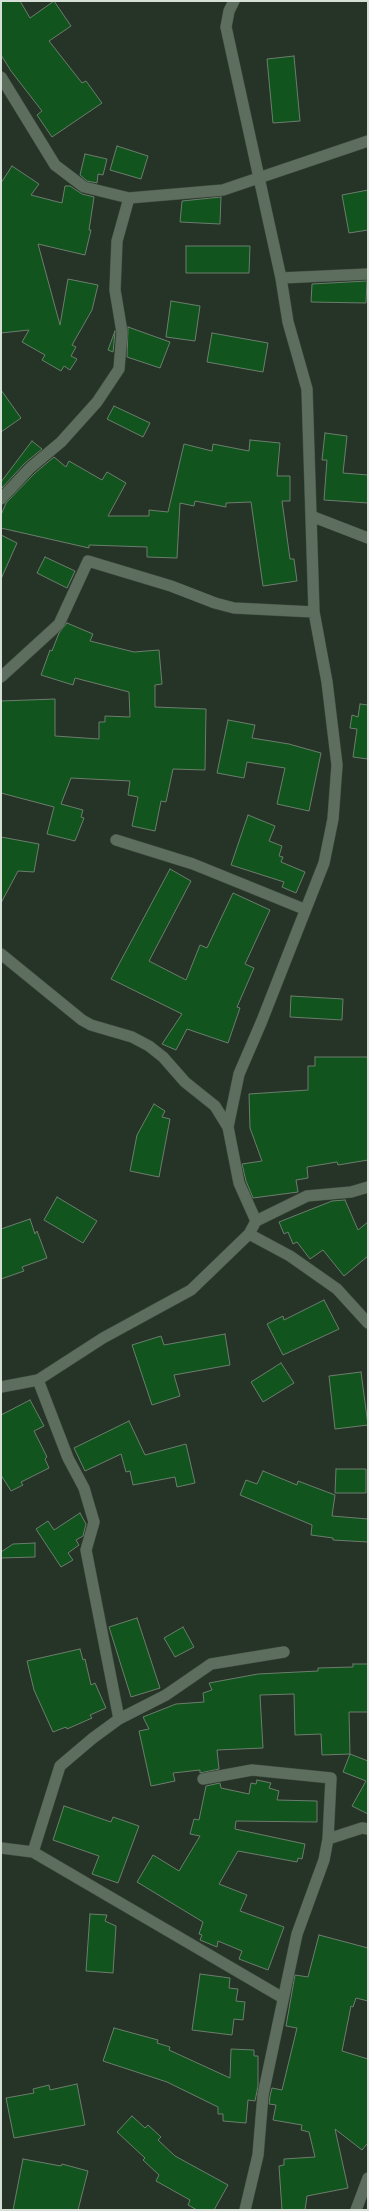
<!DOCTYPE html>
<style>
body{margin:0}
#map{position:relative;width:369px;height:2211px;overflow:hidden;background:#263427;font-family:Montserrat,sans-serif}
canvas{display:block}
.frame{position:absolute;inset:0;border:2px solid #d6e0d7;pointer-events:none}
</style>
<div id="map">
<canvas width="369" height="2211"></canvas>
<div class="frame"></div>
</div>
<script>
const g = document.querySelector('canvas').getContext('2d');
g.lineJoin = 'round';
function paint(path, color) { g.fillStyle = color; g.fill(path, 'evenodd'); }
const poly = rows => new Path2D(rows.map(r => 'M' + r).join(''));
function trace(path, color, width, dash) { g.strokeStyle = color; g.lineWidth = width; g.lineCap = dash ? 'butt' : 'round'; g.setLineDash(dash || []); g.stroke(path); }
const building = poly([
 [1,1,20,1,30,18,54,1,71,26,49,41,82,83,86,81,102,103,52,137,37,115,42,111,11,71,1,55,1,1],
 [294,56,300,121,273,123,267,59,294,56],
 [117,146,148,156,141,179,110,170,117,146],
 [85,154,107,159,103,175,98,174,97,183,87,181,80,175,85,154],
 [12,166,39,184,31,195,62,203,65,186,70,186,82,194,94,197,89,230,91,230,85,255,38,244,60,325,68,279,98,285,92,310,72,345,76,347,71,356,77,359,70,370,64,366,61,371,42,360,45,355,22,342,29,330,1,333,1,183,12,166],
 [368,190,368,230,349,233,342,195,368,190],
 [221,197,220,224,180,222,182,201,221,197],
 [186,246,250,246,249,273,186,273,186,246],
 [367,281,366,303,311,302,312,284,367,281],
 [171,301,200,306,195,341,166,337,171,301],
 [128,327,170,342,160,368,127,357,128,327],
 [115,331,115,332,113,352,108,350,115,331],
 [212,333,268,343,263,372,207,362,212,333],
 [1,390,21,418,1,432,1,390],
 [114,406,150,423,143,437,107,419,114,406],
 [325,433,347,436,343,473,368,475,368,503,324,500,327,460,322,460,325,433],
 [250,440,280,443,277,476,290,476,290,501,282,501,290,559,294,559,297,581,263,586,251,502,226,503,226,507,195,501,194,506,180,503,177,558,147,557,147,547,89,545,89,548,1,528,1,515,6,503,35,473,54,457,66,467,69,461,102,480,107,472,126,483,108,516,149,516,149,510,168,512,184,444,212,451,213,444,249,451,250,440],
 [32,441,42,449,25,463,2,488,1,482,32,441],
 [1,535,17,543,1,579,1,535],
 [45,557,75,571,67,588,37,573,45,557],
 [67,623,93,634,90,641,134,652,159,650,162,684,155,685,155,707,206,709,205,770,173,769,166,802,161,801,155,831,132,826,138,797,128,795,130,781,71,778,61,804,83,810,81,817,84,818,75,841,47,834,54,807,1,793,1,701,55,699,55,736,99,739,99,722,105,722,105,716,130,717,129,692,75,678,73,685,41,675,50,650,52,651,59,633,67,623],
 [360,704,368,705,368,759,353,757,357,729,350,728,352,715,358,717,360,704],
 [228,720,255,725,252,738,289,744,321,753,309,811,277,804,285,768,247,762,244,778,217,773,228,720],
 [248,815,275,826,269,841,282,846,279,856,283,857,281,862,305,872,296,893,282,887,284,882,231,865,248,815],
 [1,837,39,844,34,872,18,871,1,903,1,837],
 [170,869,191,881,149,961,186,980,200,945,207,948,233,893,270,910,245,964,254,968,237,1007,240,1008,228,1043,187,1029,176,1050,162,1044,182,1014,111,979,170,869],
 [291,996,343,999,342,1020,290,1017,291,996],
 [315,1057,368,1057,368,1160,338,1165,337,1162,307,1167,308,1178,296,1180,298,1192,253,1198,246,1181,242,1164,262,1161,250,1128,249,1094,308,1090,308,1066,315,1066,315,1057],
 [154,1104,165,1111,162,1117,170,1119,159,1177,130,1171,137,1135,154,1104],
 [57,1197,97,1221,83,1243,44,1220,57,1197],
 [345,1200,358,1230,368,1222,368,1256,344,1276,323,1250,310,1259,297,1242,293,1244,288,1232,284,1234,279,1222,332,1201,345,1200],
 [30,1219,35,1234,37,1231,47,1258,22,1267,24,1271,1,1279,1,1229,30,1219],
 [324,1300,339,1329,283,1355,267,1324,283,1316,284,1320,324,1300],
 [225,1334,230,1365,174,1375,180,1396,152,1405,132,1345,161,1336,164,1345,225,1334],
 [281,1363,294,1383,263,1402,251,1382,281,1363],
 [361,1372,368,1425,335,1429,329,1376,361,1372],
 [30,1400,44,1426,34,1431,47,1457,45,1459,49,1468,21,1482,23,1485,11,1491,1,1475,1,1415,30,1400],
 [129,1421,145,1455,186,1444,195,1483,177,1487,175,1477,133,1485,130,1471,126,1472,121,1454,85,1471,74,1448,129,1421],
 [336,1469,366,1469,366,1493,335,1493,336,1469],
 [263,1471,297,1485,298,1481,335,1495,332,1516,368,1519,368,1542,333,1540,333,1538,311,1535,312,1525,240,1495,246,1480,257,1484,263,1471],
 [80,1513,86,1524,83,1536,76,1540,79,1545,68,1553,73,1560,61,1567,36,1529,48,1521,54,1530,80,1513],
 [35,1543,35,1557,1,1558,1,1552,13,1544,35,1543],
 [137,1618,160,1688,131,1697,109,1627,137,1618],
 [183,1627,194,1647,175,1657,164,1638,183,1627],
 [80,1649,83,1660,85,1659,91,1685,95,1683,106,1708,90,1715,92,1718,67,1729,66,1727,53,1732,34,1690,27,1661,80,1649],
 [353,1664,368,1664,368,1712,349,1712,350,1754,368,1761,368,1814,352,1806,366,1781,343,1772,350,1754,322,1755,321,1734,295,1735,294,1694,260,1695,263,1748,217,1750,219,1769,200,1773,200,1770,173,1773,175,1781,151,1786,139,1731,149,1729,143,1717,176,1704,204,1702,203,1693,212,1690,209,1683,258,1674,318,1671,318,1668,353,1667,353,1664],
 [257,1780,271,1783,269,1788,279,1791,277,1800,317,1801,317,1822,236,1821,235,1829,305,1844,302,1859,298,1858,297,1862,238,1851,219,1884,247,1895,240,1911,284,1927,268,1970,239,1959,242,1951,218,1941,217,1947,200,1940,202,1935,199,1934,203,1922,137,1882,153,1855,179,1871,200,1836,190,1834,194,1819,199,1820,206,1786,220,1783,221,1788,249,1794,251,1783,256,1784,257,1780],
 [64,1806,111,1822,113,1817,139,1826,118,1883,92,1874,99,1856,53,1840,64,1806],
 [90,1914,107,1915,105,1921,116,1926,113,1973,86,1971,90,1914],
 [319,1935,368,1948,368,2001,356,1998,353,2007,351,2006,342,2051,368,2059,368,2143,362,2150,335,2129,348,2188,307,2196,305,2210,282,2210,279,2166,284,2165,284,2159,315,2157,309,2132,301,2130,302,2125,273,2120,276,2105,269,2104,270,2096,272,2088,282,2090,297,2028,286,2026,295,1975,308,1977,319,1935],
 [200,1974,230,1978,229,1988,238,1989,236,2001,245,2002,243,2020,234,2019,232,2035,192,2030,200,1974],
 [114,2028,158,2040,157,2043,170,2047,169,2050,230,2078,231,2049,254,2050,254,2056,258,2056,258,2086,255,2101,248,2100,246,2123,223,2121,223,2114,218,2114,218,2107,167,2082,103,2061,114,2028],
 [77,2084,85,2125,14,2138,6,2098,34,2093,33,2089,49,2085,50,2090,77,2084],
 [132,2116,145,2128,148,2125,161,2137,158,2140,175,2156,228,2185,214,2210,197,2210,188,2205,190,2200,156,2181,159,2175,143,2160,145,2158,117,2132,132,2116],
 [23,2159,61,2166,62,2164,88,2171,78,2210,13,2210,23,2159]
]);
const minor = poly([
 [1,77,55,165,84,187,129,198,223,190,368,141],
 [281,278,368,274],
 [1,499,30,468,61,442,97,402,119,369,122,332,115,290,117,241,129,198],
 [311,516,368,538],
 [1,677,59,624,88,561,171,586,215,603,234,608,314,612],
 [116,840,193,864,304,909],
 [1,954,82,1020,91,1025,132,1037,149,1046,163,1057,185,1082,215,1106,228,1127],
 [256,1221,307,1196,351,1192,368,1187],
 [249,1234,290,1256,337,1289,368,1323],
 [38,1380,68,1458,84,1488,94,1522,86,1550,119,1719],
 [1,1387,38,1380,103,1338,191,1290,249,1234,256,1221,239,1183,228,1127,239,1074,261,1023,324,863,333,819,337,765,327,682,314,612,307,389,288,322,281,278,226,27,229,11,234,1],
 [203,1779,252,1770,331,1778,328,1839],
 [1,1848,33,1852,283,1998],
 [33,1852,60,1766,93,1738,119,1719,166,1695,211,1664,284,1652],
 [245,2210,258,2155,263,2095,297,1934,324,1860,328,1839,362,1828,368,1829],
 [356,2210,368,2178]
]);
paint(building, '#11541e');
trace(building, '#6c7d6d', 1);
trace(minor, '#424f43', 12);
trace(minor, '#5d6e5e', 11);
</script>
